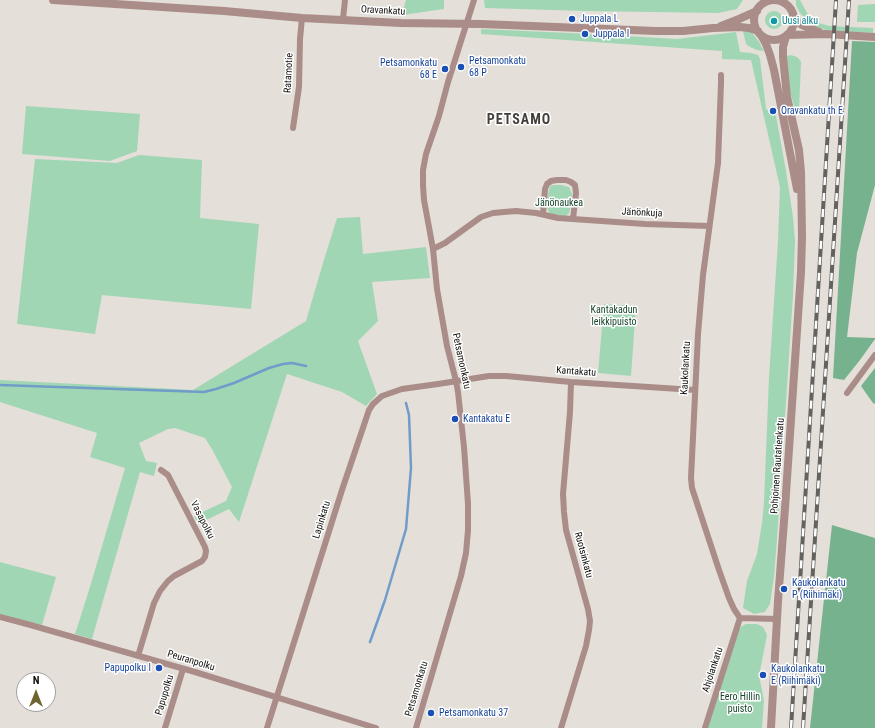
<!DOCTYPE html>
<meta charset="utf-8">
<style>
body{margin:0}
#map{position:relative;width:875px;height:728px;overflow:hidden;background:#e4dfd9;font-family:"Roboto Condensed",sans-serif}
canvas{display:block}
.north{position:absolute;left:16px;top:672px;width:40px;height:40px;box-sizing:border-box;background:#fff;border:1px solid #a09f9f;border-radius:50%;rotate:0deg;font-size:11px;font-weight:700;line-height:16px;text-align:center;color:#11100e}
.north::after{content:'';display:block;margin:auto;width:14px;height:18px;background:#6f6330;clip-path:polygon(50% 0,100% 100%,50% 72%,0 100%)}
</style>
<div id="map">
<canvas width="875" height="728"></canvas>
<div class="north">N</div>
</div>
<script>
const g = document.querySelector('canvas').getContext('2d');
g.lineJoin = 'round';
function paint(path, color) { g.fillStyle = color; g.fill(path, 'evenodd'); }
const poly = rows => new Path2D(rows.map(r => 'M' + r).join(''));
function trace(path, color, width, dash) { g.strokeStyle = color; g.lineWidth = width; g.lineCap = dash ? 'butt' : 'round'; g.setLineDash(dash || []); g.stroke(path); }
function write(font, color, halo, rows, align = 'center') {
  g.font = font + ' "Roboto Condensed",sans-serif'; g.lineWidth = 3; g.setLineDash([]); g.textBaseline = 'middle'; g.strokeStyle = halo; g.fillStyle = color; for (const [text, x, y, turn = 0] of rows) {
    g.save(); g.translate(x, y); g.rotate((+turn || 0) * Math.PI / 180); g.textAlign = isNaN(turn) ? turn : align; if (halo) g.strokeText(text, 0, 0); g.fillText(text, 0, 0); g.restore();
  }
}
const green = poly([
 [406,0,444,0,444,9,402,15],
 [484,0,743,0,737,9,718,13,585,11,485,8],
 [796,0,800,0,806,11,810,18,818,23,830,26,873,28,873,33,830,31,815,27,807,21,800,13,796,5],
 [875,4,875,22,857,22,858,5],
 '765 20a9 9 0 1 1 18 0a9 9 0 1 1-18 0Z',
 [481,29,591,34,677,39,736,32,740,52,751,53,758,55,760,59,766,109,776,116,786,171,793,217,795,241,793,295,777,539,774,577,770,604,765,612,754,614,743,608,747,581,757,554,762,523,764,503,769,377,778,241,780,187,751,60,722,59,722,51,481,34],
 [743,31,748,31,753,34,759,42,764,51,757,50,750,47,746,44],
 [791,55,797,57,800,60,801,62,799,111,796,112,790,92,786,62,787,56],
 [26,106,140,114,137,151,110,161,22,154],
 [139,155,202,160,200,218,259,224,251,309,102,295,95,334,17,324,35,159,117,163],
 [554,185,561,185,569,187,572,194,571,206,569,213,566,216,550,214,547,208,547,200,549,190,550,186],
 [360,217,363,254,426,247,430,278,372,282,378,321,358,341,377,394,366,406,342,392,287,374,239,522,229,509,198,524,194,516,226,501,232,487,213,451,205,438,175,428,168,429,139,443,146,461,157,463,154,476,140,472,92,639,75,634,90,587,125,468,90,457,97,433,0,402,0,380,193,390,306,321,323,263,337,218],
 [604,304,636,306,631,376,598,373],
 [0,562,56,577,42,625,0,614],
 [746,624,757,624,763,627,767,635,759,676,764,700,762,728,707,728,737,631,742,626]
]);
const forest = poly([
 [852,41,875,42,875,185,857,253,847,337,875,338,875,339,860,360,844,380,833,378],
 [875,368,875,404,873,403,861,386],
 [832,525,875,538,875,728,810,728]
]);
const stream = poly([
 [0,385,204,392,216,389,234,383,269,368,283,364,292,363,306,366],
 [370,642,385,600,406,529,411,468,409,415,406,403]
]);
const minor = poly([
 [343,19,345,0],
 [721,75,721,83,718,163,703,275,698,334,691,478,692,488,719,570,729,598,734,609,740,618,777,619],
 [293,128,299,87,300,39,302,18],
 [543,214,545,189,547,184,551,181,557,180,566,180,571,182,575,185,576,193,573,219],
 [433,249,445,243,481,217,493,213,504,212,516,211,536,213,558,218,645,224,709,226],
 [847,393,875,355],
 [0,617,27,624,195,672,376,728],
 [138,656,154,603,160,591,168,581,174,576,202,561,205,557,206,551,205,547,168,475,161,470],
 [165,728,183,669],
 [267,728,342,490,369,410,373,404,382,396,402,389,438,384,489,376,506,376,571,382,695,390],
 [416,728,461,576,466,553,468,530,468,504,464,447,458,392,456,381,447,346,437,289,433,249,424,200,423,185,423,170,426,154,439,116,448,82,474,0],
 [561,728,586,646,589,630,590,621,588,609,566,530,564,512,563,494,570,412,571,382],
 [705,728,740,618]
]);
const tertiary = poly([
 [53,0,224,11,302,18,401,23,481,24,656,31,683,31,713,28,740,27,749,28,758,31],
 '754 20a20 20 0 1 1 40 0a20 20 0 1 1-40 0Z',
 [793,15,798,22,802,25,819,32],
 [721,26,739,19,757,11],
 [761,35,766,44,770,55,774,70,797,189],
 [787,35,825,34,875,37],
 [771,728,778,601,785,508,801,272,802,236,801,172,799,150,787,97,783,57,783,47,786,36]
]);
const rail = poly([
 [791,728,836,0],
 [803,728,849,0]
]);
const markers = [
 [572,19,4,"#1a4fb4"],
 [774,21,4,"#0f9aa8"],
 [585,34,4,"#1a4fb4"],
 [461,67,4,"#1a4fb4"],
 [445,69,4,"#1a4fb4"],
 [773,111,4,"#1a4fb4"],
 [455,419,4,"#1a4fb4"],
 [784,589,4,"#1a4fb4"],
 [159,668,4,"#1a4fb4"],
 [763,675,4,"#1a4fb4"],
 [431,713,4,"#1a4fb4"]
];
const streetNames = [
 ["Oravankatu",383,11,3],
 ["Ratamotie",289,73,-87],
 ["Jänönkuja",642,213,3],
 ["Petsamonkatu",461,361,78],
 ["Kaukolankatu",686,368,-87],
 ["Kantakatu",576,372,4],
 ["Pohjoinen Rautatienkatu",778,466,-86],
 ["Vasapolku",202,520,63],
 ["Lapinkatu",322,520,-73],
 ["Ruotsinkatu",583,555,75],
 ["Peuranpolku",191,661,17],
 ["Ahjolankatu",713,670,-72],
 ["Petsamonkatu",417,689,-73],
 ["Papupolku",165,695,-73]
];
const transitNames = [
 ["Juppala L",580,19],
 ["Juppala I",593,34],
 ["Petsamonkatu",469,61],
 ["68 P",469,73],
 ["Petsamonkatu",437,63,"right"],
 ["68 E",437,75,"right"],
 ["Oravankatu th E",781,111],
 ["Kantakatu E",463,419],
 ["Kaukolankatu",792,583],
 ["P (Riihimäki)",792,595],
 ["Papupolku I",151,668,"right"],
 ["Kaukolankatu",771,669],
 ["E (Riihimäki)",771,681],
 ["Petsamonkatu 37",439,713]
];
const cultureNames = [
 ["Uusi alku",782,21]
];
const parkNames = [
 ["Jänönaukea",559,203],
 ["Kantakadun",614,310],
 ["leikkipuisto",614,322],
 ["Eero Hillin",740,697],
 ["puisto",740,709]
];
const districtNames = [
 ["PETSAMO",519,120]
];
paint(green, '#a1d6b4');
paint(forest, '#76b28d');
trace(stream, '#709cc9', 2.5);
trace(minor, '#aa8c88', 6);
trace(tertiary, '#aa8c88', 8);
trace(rail, '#64625e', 4);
trace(rail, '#fff', 2.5, [8]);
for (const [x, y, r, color] of markers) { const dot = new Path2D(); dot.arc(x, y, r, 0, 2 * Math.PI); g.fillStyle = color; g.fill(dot); trace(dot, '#fff', 1.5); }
write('10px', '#11100e', '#fff', streetNames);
write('10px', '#164399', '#fff', transitNames, 'left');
write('10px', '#0d838f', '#fff', cultureNames, 'left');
write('10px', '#17452c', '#fff', parkNames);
g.letterSpacing = '1px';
write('bold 14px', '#443f3b', '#fff', districtNames);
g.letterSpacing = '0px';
</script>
